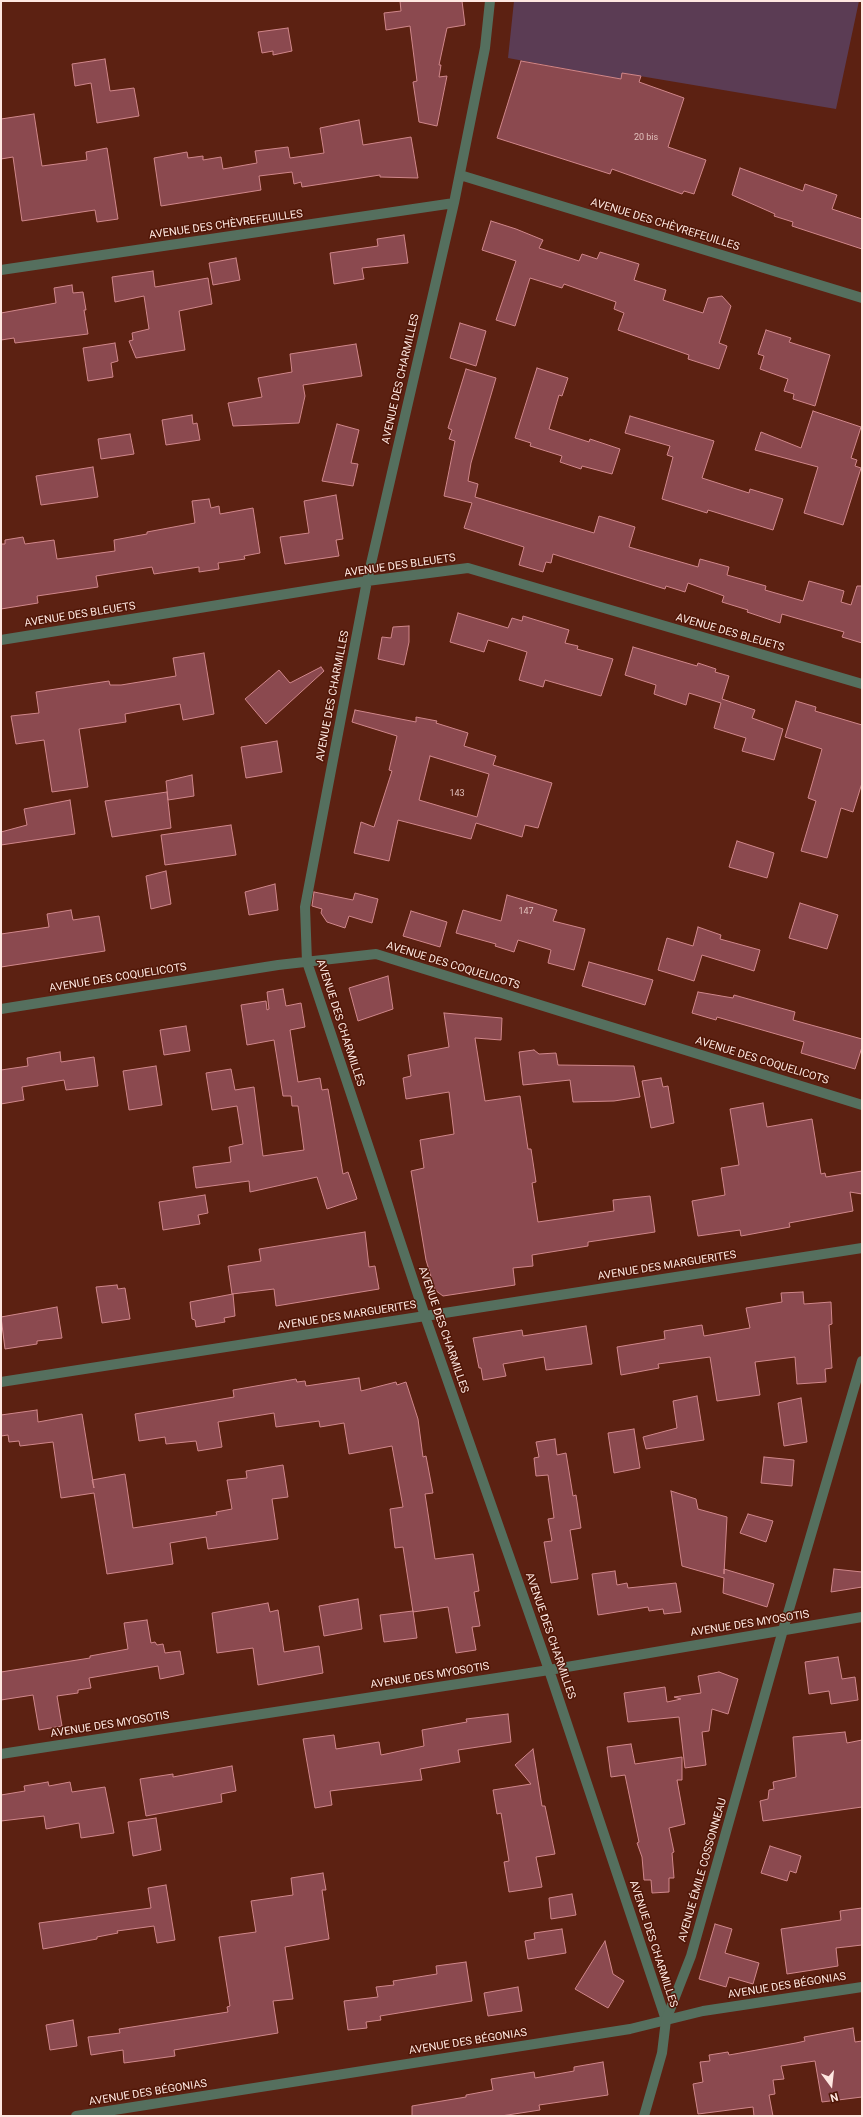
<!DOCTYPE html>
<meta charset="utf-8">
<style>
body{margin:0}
#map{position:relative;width:863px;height:2117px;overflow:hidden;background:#5c2112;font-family:Roboto,sans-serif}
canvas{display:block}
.frame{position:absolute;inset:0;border:2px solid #fee7e1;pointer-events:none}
.north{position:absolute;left:811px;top:2065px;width:40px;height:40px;-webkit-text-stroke:3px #501607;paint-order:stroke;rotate:165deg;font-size:11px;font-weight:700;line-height:16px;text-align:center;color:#fee7e1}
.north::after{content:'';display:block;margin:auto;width:14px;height:18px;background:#fee7e1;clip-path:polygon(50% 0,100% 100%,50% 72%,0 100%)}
</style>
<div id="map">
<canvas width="863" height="2117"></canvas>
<div class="frame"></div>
<div class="north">N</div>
</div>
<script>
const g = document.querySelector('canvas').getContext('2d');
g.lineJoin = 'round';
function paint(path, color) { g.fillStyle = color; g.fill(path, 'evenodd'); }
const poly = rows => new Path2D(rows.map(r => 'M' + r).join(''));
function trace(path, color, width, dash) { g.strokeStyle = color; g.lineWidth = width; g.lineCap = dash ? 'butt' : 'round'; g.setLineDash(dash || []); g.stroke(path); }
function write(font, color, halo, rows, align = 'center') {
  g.font = font + ' Roboto,sans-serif'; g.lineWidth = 3; g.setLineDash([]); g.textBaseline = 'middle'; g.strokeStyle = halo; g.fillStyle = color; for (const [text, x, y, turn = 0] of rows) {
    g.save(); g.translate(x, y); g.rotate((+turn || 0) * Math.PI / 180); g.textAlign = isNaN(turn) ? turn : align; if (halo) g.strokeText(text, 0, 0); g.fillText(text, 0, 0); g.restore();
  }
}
const green = poly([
 [514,1,859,1,836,109,622,73,621,79,508,58]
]);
const building = poly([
 [400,1,462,1,465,25,447,28,439,65,441,65,439,77,447,76,437,126,419,122,413,82,417,81,410,26,386,30,384,13,401,11,400,1],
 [288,28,292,51,273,55,273,51,262,53,258,32,288,28],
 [105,59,110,91,134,88,139,116,97,123,91,83,75,86,72,64,105,59],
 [521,61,621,79,622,73,641,76,639,82,684,98,668,147,706,160,694,194,684,191,682,194,612,169,610,174,497,138,521,61],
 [34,114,42,166,87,160,86,152,107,148,118,219,97,222,95,210,22,221,13,157,1,159,1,119,34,114],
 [359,120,363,145,411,137,418,178,380,177,380,175,302,187,301,182,294,184,292,172,259,176,261,190,161,206,154,158,187,152,188,158,203,156,203,160,221,157,223,169,257,163,255,151,288,147,290,158,324,153,320,128,359,120],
 [740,168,803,191,805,184,837,195,832,209,862,219,862,249,792,226,793,222,774,216,775,214,732,195,740,168],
 [491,221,516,229,543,240,539,248,579,261,582,254,597,259,600,252,639,264,634,280,666,290,663,300,703,313,708,298,722,296,731,306,719,343,727,346,719,369,688,359,689,355,618,330,624,313,614,309,616,302,564,284,562,288,530,278,515,326,496,320,516,261,482,250,491,221],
 [404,235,408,263,362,268,364,279,334,284,330,253,378,246,377,239,404,235],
 [236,258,240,280,213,285,209,263,236,258],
 [153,271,155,287,208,278,212,304,179,311,185,350,136,358,129,341,133,340,132,333,149,329,144,296,115,302,112,277,153,271],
 [72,285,73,293,83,292,86,310,84,310,88,334,15,343,14,338,1,340,1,313,56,303,54,288,72,285],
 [460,323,486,331,476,366,450,358,460,323],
 [766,330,791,338,789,342,830,355,815,406,793,399,794,394,784,391,788,379,760,369,764,356,758,354,766,330],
 [115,343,118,361,111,363,113,377,88,381,83,348,115,343],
 [356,344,362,376,303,385,305,396,299,423,233,426,228,403,262,397,258,378,292,372,290,354,356,344],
 [537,368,568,378,562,396,559,395,549,429,589,442,590,439,620,449,612,474,582,466,581,469,560,462,562,456,530,446,531,443,515,438,537,368],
 [466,369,496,378,471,463,468,481,478,484,475,497,594,533,599,516,635,527,629,547,698,567,700,559,729,567,727,575,766,586,765,590,803,601,809,581,844,591,841,602,851,605,857,586,862,586,862,643,842,637,844,632,782,614,780,623,747,612,748,610,722,602,724,596,688,583,685,592,666,586,665,589,553,554,551,563,546,562,543,572,519,565,524,547,464,528,472,503,444,496,455,441,449,439,452,430,448,428,466,369],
 [813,411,861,427,851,458,857,460,855,466,861,468,843,525,804,513,818,467,755,450,761,432,801,448,813,411],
 [192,415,193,424,197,423,200,440,166,445,162,420,192,415],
 [630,416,714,441,702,478,749,493,750,489,783,499,773,530,708,510,707,513,662,499,673,457,667,455,670,446,625,433,630,416],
 [337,424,359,430,351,463,358,464,353,486,322,481,337,424],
 [130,434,134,454,101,459,98,439,130,434],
 [93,467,98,497,41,505,36,476,93,467],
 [336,495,343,539,336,540,339,556,285,564,280,537,309,533,304,501,336,495],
 [209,499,211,508,219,506,220,514,253,508,260,553,244,556,245,559,218,563,219,569,199,572,199,567,154,574,152,567,96,576,98,587,37,596,38,603,1,609,1,544,5,544,5,540,23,537,25,544,54,540,57,559,115,551,114,540,147,534,147,532,195,523,192,501,209,499],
 [458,613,508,628,512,618,522,621,523,616,569,630,565,643,578,646,577,649,613,659,601,696,545,680,543,687,519,680,527,652,488,640,484,652,450,642,458,613],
 [409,626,409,642,404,665,378,659,382,637,391,638,393,627,409,626],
 [633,647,697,666,698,663,716,669,715,672,729,676,722,699,755,710,752,718,783,729,774,760,742,751,746,738,714,728,721,703,689,693,686,705,654,694,656,685,625,675,633,647],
 [204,653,214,714,183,720,180,704,125,714,126,722,79,729,88,787,52,792,44,740,16,744,11,716,39,713,36,692,109,681,110,685,121,685,176,676,173,658,204,653],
 [321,667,324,671,266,724,245,699,279,670,290,683,321,667],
 [796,701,816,707,815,711,862,725,862,783,853,812,841,808,827,858,801,851,816,801,808,798,822,749,785,737,796,701],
 [355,710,416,722,416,717,437,721,436,723,468,733,464,746,496,756,493,765,552,783,538,828,525,825,522,837,476,823,471,839,398,820,389,861,354,853,361,822,374,827,392,771,389,770,397,736,352,722,355,710],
 [430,756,489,774,477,817,419,800,430,756],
 [277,741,282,772,246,778,241,747,277,741],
 [192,775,194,796,168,800,166,781,192,775],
 [167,792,171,828,112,837,105,801,167,792],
 [70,800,75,834,1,845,1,832,27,825,24,809,70,800],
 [231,825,236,855,165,865,161,835,231,825],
 [737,841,774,853,767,878,729,867,737,841],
 [166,871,171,904,151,909,146,876,166,871],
 [275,884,278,910,249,915,245,892,275,884],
 [314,892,353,900,355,893,378,899,372,923,349,916,345,928,327,922,321,913,322,909,312,906,314,892],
 [507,895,557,910,553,921,585,929,574,970,548,963,551,950,518,940,514,952,495,946,496,944,456,933,463,910,501,921,507,895],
 [800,903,838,915,827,949,789,938,800,903],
 [71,910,73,920,99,916,105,951,1,967,1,934,49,927,47,914,71,910],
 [411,911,447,922,440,947,403,936,411,911],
 [698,927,721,935,720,939,760,950,754,971,702,955,694,981,658,970,667,938,693,946,698,927],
 [589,962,653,980,645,1005,582,986,589,962],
 [388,976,393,1009,358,1021,349,988,388,976],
 [283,989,286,1006,301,1003,305,1027,290,1030,298,1082,320,1078,322,1090,328,1089,343,1174,348,1172,357,1199,327,1209,317,1177,250,1192,249,1181,196,1188,193,1167,231,1162,229,1147,243,1144,237,1106,212,1110,206,1073,231,1069,235,1090,254,1087,263,1156,304,1150,298,1106,292,1106,291,1096,283,1096,274,1040,247,1045,241,1005,266,1001,267,1010,269,1009,267,992,283,989],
 [698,992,733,998,734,995,795,1012,793,1020,862,1039,862,1047,855,1069,801,1053,804,1042,717,1017,716,1020,692,1013,698,992],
 [444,1013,502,1018,501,1040,475,1038,485,1101,520,1096,528,1149,531,1149,536,1182,532,1183,538,1222,614,1211,613,1200,650,1196,655,1232,588,1242,588,1246,532,1255,533,1266,513,1268,515,1285,443,1296,435,1290,426,1260,411,1171,424,1168,420,1140,454,1134,449,1092,406,1099,403,1078,411,1076,408,1055,449,1047,444,1013],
 [186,1026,190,1051,164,1055,160,1030,186,1026],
 [534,1050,539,1054,556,1053,558,1065,634,1066,640,1097,614,1101,573,1102,570,1080,523,1085,519,1052,534,1050],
 [60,1052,61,1062,94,1057,98,1086,66,1090,64,1080,22,1087,24,1100,1,1104,1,1070,28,1066,27,1058,60,1052],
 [156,1066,162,1105,129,1110,123,1071,156,1066],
 [661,1078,663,1087,668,1086,674,1123,651,1128,642,1081,661,1078],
 [763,1103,767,1127,812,1119,821,1174,825,1173,826,1177,862,1171,862,1194,850,1192,853,1211,789,1223,790,1227,741,1236,740,1230,698,1236,692,1201,725,1195,721,1168,739,1165,730,1109,763,1103],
 [205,1195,208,1213,198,1215,200,1224,163,1230,159,1202,205,1195],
 [365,1232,369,1267,375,1266,379,1289,276,1306,274,1289,232,1294,228,1266,261,1261,259,1249,365,1232],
 [117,1285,118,1289,125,1288,130,1319,102,1323,96,1287,117,1285],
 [803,1292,804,1304,831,1302,832,1324,829,1325,832,1368,825,1369,826,1382,797,1384,795,1357,755,1362,760,1395,717,1401,710,1357,658,1364,659,1368,621,1375,617,1347,665,1339,664,1331,702,1325,704,1336,750,1328,746,1308,782,1302,781,1293,803,1292],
 [233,1294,235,1316,224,1318,225,1322,196,1327,195,1320,192,1319,190,1302,233,1294],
 [57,1307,62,1338,37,1341,37,1344,5,1349,1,1317,57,1307],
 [586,1326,592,1364,546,1370,544,1357,503,1364,506,1376,483,1380,481,1368,479,1368,473,1338,522,1330,523,1336,586,1326],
 [359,1378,361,1391,396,1382,397,1385,406,1382,418,1419,423,1457,426,1456,433,1493,425,1494,435,1559,473,1554,479,1591,474,1592,480,1626,472,1627,476,1650,456,1653,448,1607,413,1612,403,1547,395,1548,390,1509,403,1507,392,1446,349,1454,344,1423,320,1427,319,1421,276,1427,274,1413,218,1422,222,1447,198,1451,196,1441,166,1444,165,1437,139,1441,135,1414,234,1397,233,1390,296,1379,297,1382,305,1381,306,1386,359,1378],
 [697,1396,704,1440,646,1449,643,1437,677,1428,673,1401,697,1396],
 [801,1398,807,1442,784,1446,778,1403,801,1398],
 [37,1410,38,1422,82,1414,94,1488,92,1480,125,1474,133,1528,217,1515,216,1512,232,1509,227,1480,247,1478,246,1471,283,1465,288,1497,272,1499,278,1539,208,1549,206,1537,170,1543,173,1564,107,1574,94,1493,61,1498,53,1442,20,1446,19,1441,9,1442,8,1435,1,1436,1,1415,37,1410],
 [634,1429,640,1468,614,1473,608,1433,634,1429],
 [555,1439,557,1455,566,1453,573,1496,576,1495,581,1528,570,1530,578,1579,551,1583,544,1542,552,1541,548,1519,554,1518,548,1475,536,1476,534,1458,539,1457,536,1442,555,1439],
 [764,1457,794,1460,792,1486,761,1483,764,1457],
 [671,1491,696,1499,698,1509,727,1517,724,1574,724,1569,774,1584,767,1607,723,1593,724,1578,682,1566,671,1491],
 [748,1514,773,1521,766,1542,740,1533,748,1514],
 [834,1569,862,1572,862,1587,831,1592,834,1569],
 [615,1571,617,1585,627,1583,628,1588,676,1583,681,1612,664,1614,663,1609,649,1611,648,1607,598,1615,592,1574,615,1571],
 [358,1599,362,1629,324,1636,319,1606,358,1599],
 [268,1603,270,1612,278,1610,284,1652,319,1646,323,1673,258,1685,253,1648,217,1653,212,1613,268,1603],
 [413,1611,417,1638,384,1642,380,1615,413,1611],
 [147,1620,151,1643,155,1642,157,1645,163,1644,165,1653,180,1651,184,1674,160,1679,158,1666,89,1678,91,1688,78,1690,78,1693,57,1696,62,1726,39,1730,33,1695,1,1700,1,1672,90,1658,90,1656,128,1649,124,1623,147,1620],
 [838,1657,842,1679,855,1677,858,1700,831,1704,829,1691,809,1694,805,1662,838,1657],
 [719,1672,738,1679,728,1714,712,1709,709,1731,702,1732,706,1765,685,1768,679,1717,628,1722,624,1693,665,1687,667,1702,681,1699,674,1697,701,1693,698,1676,719,1672],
 [508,1714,511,1742,458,1750,460,1762,420,1769,422,1780,330,1791,332,1805,315,1808,303,1739,334,1735,336,1749,379,1742,381,1755,424,1746,422,1730,467,1722,466,1719,508,1714],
 [845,1732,847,1743,862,1740,862,1807,763,1821,760,1801,768,1799,769,1790,774,1789,773,1782,796,1777,793,1737,845,1732],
 [631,1744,635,1764,682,1757,682,1780,677,1780,685,1824,669,1828,674,1852,672,1853,674,1878,669,1878,669,1892,652,1893,651,1880,644,1880,642,1857,637,1843,639,1842,625,1775,611,1777,607,1747,631,1744],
 [533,1749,542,1806,545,1806,555,1854,536,1857,542,1887,509,1892,504,1862,509,1861,501,1813,497,1814,493,1790,531,1784,515,1765,533,1749],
 [232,1766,236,1791,221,1794,222,1802,146,1816,140,1779,173,1774,173,1777,232,1766],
 [48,1782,49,1786,70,1782,72,1792,105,1787,114,1833,81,1838,79,1823,46,1829,44,1816,1,1821,1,1795,25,1791,24,1786,48,1782],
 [156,1818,161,1850,133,1856,128,1822,156,1818],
 [770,1846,801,1856,796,1873,790,1871,787,1881,761,1873,770,1846],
 [323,1873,326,1890,322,1890,329,1939,285,1947,293,1999,273,2001,278,2033,174,2050,175,2056,124,2063,123,2050,91,2055,88,2037,120,2033,119,2029,228,2012,227,2007,230,2006,219,1937,256,1932,251,1901,293,1895,291,1878,323,1873],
 [166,1885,175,1940,157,1943,154,1926,117,1931,118,1933,97,1937,97,1939,43,1949,39,1923,151,1908,148,1888,166,1885],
 [572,1894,576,1915,551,1919,549,1898,572,1894],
 [862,1908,862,1945,836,1948,838,1966,787,1974,781,1929,841,1920,840,1911,862,1908],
 [715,1924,732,1929,725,1953,759,1963,753,1984,729,1977,726,1987,699,1979,715,1924],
 [562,1929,566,1953,528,1959,525,1941,535,1939,534,1933,562,1929],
 [605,1941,613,1974,624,1981,608,2008,575,1989,605,1941],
 [466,1962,472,2001,380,2016,381,2020,366,2022,367,2028,348,2030,344,2001,378,1997,376,1987,394,1985,393,1981,437,1974,436,1966,466,1962],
 [518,1987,522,2011,488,2016,484,1993,518,1987],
 [73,2020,77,2046,50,2050,46,2025,73,2020],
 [853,2028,855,2042,862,2041,862,2097,822,2102,815,2061,781,2066,784,2079,773,2080,775,2094,769,2095,773,2116,754,2116,753,2107,698,2114,693,2084,703,2082,700,2062,710,2061,709,2055,728,2052,729,2055,796,2043,805,2041,804,2037,853,2028],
 [603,2062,608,2095,539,2105,540,2110,501,2116,412,2116,412,2106,466,2097,466,2095,493,2090,491,2079,534,2072,535,2078,574,2071,574,2067,603,2062]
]);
const minor = poly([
 [490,1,485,48,454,203,367,581,305,907,307,962,425,1316,549,1670,666,2020],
 [460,175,862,298],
 [1,270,454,203],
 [1,640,367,581,468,568,862,684],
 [1,1009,278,965,376,954,862,1105],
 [1,1382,862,1248],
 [1,1754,549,1670,862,1617],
 [76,2116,630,2029,703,2011,862,1987]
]);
const tertiary = poly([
 [644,2116,662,2053,666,2020,691,1956,783,1630,862,1361]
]);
const numberNames = [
 ["20 bis",646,138],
 ["143",457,794],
 ["147",526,912]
];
const streetNames = [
 ["AVENUE DES CHÈVREFEUILLES",226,225,-8],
 ["AVENUE DES CHÈVREFEUILLES",665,225,17],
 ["AVENUE DES CHARMILLES",401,379,-77],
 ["AVENUE DES BLEUETS",400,566,-8],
 ["AVENUE DES BLEUETS",80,615,-9],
 ["AVENUE DES BLEUETS",730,633,16],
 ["AVENUE DES CHARMILLES",333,696,-79],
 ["AVENUE DES COQUELICOTS",453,966,17],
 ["AVENUE DES COQUELICOTS",118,978,-9],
 ["AVENUE DES CHARMILLES",340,1023,72],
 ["AVENUE DES COQUELICOTS",762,1061,17],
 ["AVENUE DES MARGUERITES",667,1266,-9],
 ["AVENUE DES MARGUERITES",347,1316,-9],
 ["AVENUE DES CHARMILLES",443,1330,71],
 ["AVENUE DES MYOSOTIS",750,1624,-9],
 ["AVENUE DES CHARMILLES",550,1636,71],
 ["AVENUE DES MYOSOTIS",430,1676,-9],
 ["AVENUE DES MYOSOTIS",110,1725,-9],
 ["AVENUE ÉMILE COSSONNEAU",703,1870,-74],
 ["AVENUE DES CHARMILLES",653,1944,72],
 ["AVENUE DES BÉGONIAS",787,1986,-9],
 ["AVENUE DES BÉGONIAS",468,2042,-9],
 ["AVENUE DES BÉGONIAS",148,2093,-9]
];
paint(green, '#5b3c54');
paint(building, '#8b494f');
trace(building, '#d0878b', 1);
trace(minor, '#556f5e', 10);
trace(tertiary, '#556f5e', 10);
write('9px', '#e1c0bc', null, numberNames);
write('11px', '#fee7e1', '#501607', streetNames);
</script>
